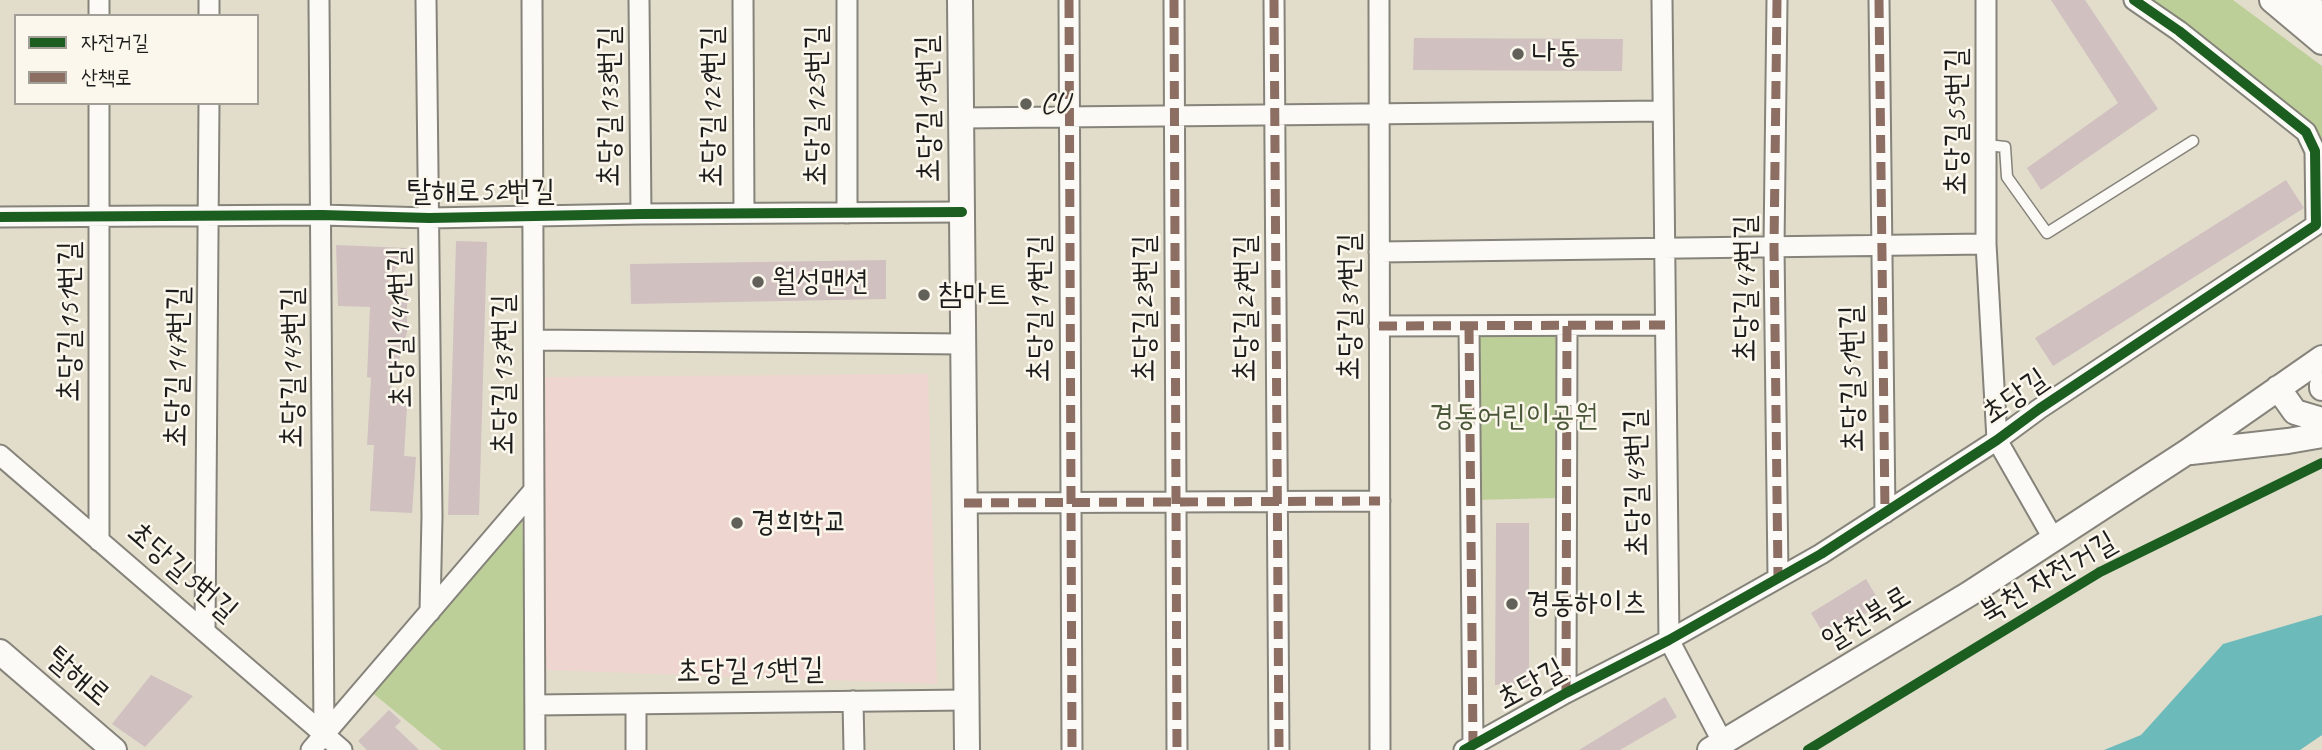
<!DOCTYPE html>
<meta charset="utf-8">
<style>
body{margin:0}
#map{position:relative;width:2322px;height:750px;overflow:hidden;background:#e2ddcb;font-family:Caveat,"Poor Story",sans-serif}
canvas{display:block}
.legend{position:absolute;left:14px;top:14px;width:245px;height:91px;box-sizing:border-box;background:#fbf7ec;border:2px solid #a29f99;margin:0;padding:9px 12px;list-style:none;font-size:21px;color:#1c1c1c}
.legend li{display:flex;align-items:center;gap:14px;height:35px}
.legend b{width:35px;border:2px solid #a29f99}
</style>
<div id="map">
<canvas width="2322" height="750"></canvas>
<ul class="legend">
<li><b style="height:9px;background:#1b5e20"></b>자전거길</li>
<li><b style="height:9px;background:#8d6e63"></b>산책로</li>
</ul>
</div>
<script>
const g = document.querySelector('canvas').getContext('2d');
g.lineJoin = 'round';
function paint(path, color) { g.fillStyle = color; g.fill(path, 'evenodd'); }
const poly = rows => new Path2D(rows.map(r => 'M' + r).join(''));
function trace(path, color, width, dash) { g.strokeStyle = color; g.lineWidth = width; g.lineCap = dash ? 'butt' : 'round'; g.setLineDash(dash || []); g.stroke(path); }
function write(font, color, halo, rows, align = 'center') {
  g.font = font + ' Caveat,"Poor Story",sans-serif'; g.lineWidth = 5; g.setLineDash([]); g.textBaseline = 'middle'; g.strokeStyle = halo; g.fillStyle = color; for (const [text, x, y, turn = 0] of rows) {
    g.save(); g.translate(x, y); g.rotate((+turn || 0) * Math.PI / 180); g.textAlign = isNaN(turn) ? turn : align; if (halo) g.strokeText(text, 0, 0); g.fillText(text, 0, 0); g.restore();
  }
}
const built = poly([
 [928,374,937,684,546,670,540,377]
]);
const green = poly([
 [2139,0,2233,0,2322,66,2322,140,2312,130],
 [1473,336,1556,336,1555,498,1473,500],
 [522,517,528,750,442,750,369,690]
]);
const water = poly([
 [2322,615,2322,735,2300,750,2104,750,2141,735,2223,644]
]);
const building = poly([
 [2051,0,2085,0,2158,109,2041,190,2027,168,2118,103],
 [1414,38,1623,39,1622,71,1413,70],
 [2286,180,2304,208,2053,366,2035,338],
 [456,241,487,242,479,515,448,515],
 [336,245,407,248,384,290,407,290,407,332,391,389,408,390,404,456,416,457,412,513,370,511,374,445,367,445,371,378,367,377,370,307,338,306],
 [886,260,886,299,631,304,630,264],
 [1496,523,1529,523,1529,684,1495,685],
 [1866,579,1881,604,1826,638,1811,613],
 [151,675,193,696,145,747,112,724],
 [1665,697,1677,717,1620,750,1579,750],
 [389,710,401,721,395,727,419,750,367,750,358,741]
]);
const path = poly([
 [2081,544,2100,572]
]);
const service = poly([
 [1987,145,2005,147,2007,177,2047,233,2193,141]
]);
const minor = poly([
 [99,0,99,16],
 [209,0,209,16],
 [319,0,324,735],
 [426,0,432,516,430,612],
 [532,0,535,750],
 [639,0,641,214],
 [743,0,744,213],
 [1069,0,1072,750],
 [1174,0,1177,750],
 [1274,0,1279,750],
 [1379,0,1380,750],
 [1662,0,1669,640,1723,743],
 [1777,0,1774,247,1778,577],
 [1879,0,1885,513],
 [1986,0,1986,244,1997,440,2053,538],
 [961,118,1663,111],
 [847,213,847,0],
 [0,217,322,215,429,218,641,214,962,212],
 [1379,252,1986,244],
 [1379,326,1665,325],
 [1469,326,1473,745],
 [534,340,963,344],
 [0,455,342,750],
 [964,503,1380,501],
 [99,541,99,103],
 [205,632,209,103],
 [1566,693,1567,326],
 [853,701,854,750],
 [535,705,966,700],
 [311,750,534,490],
 [636,750,636,704],
 [1464,750,1566,693,1669,640,1821,554,1997,440,2039,409,2316,225,2315,151,2306,132,2179,31,2134,0]
]);
const tertiary = poly([
 [960,0,967,750],
 [2272,0,2322,42],
 [2302,0,2322,16],
 [2322,385,2322,388],
 [2278,388,2295,412,2322,420],
 [2191,452,2288,441,2322,435],
 [0,652,114,750],
 [1710,750,1969,594,2187,452,2322,358]
]);
const quiet = poly([
 [1069,0,1072,750],
 [1174,0,1177,750],
 [1274,0,1279,750],
 [1777,0,1774,247,1778,577],
 [1879,0,1885,513],
 [1379,326,1665,325],
 [1469,326,1473,745],
 [964,503,1380,501],
 [1566,693,1567,326]
]);
const cycleway = poly([
 [0,217,322,215,429,218,641,214,962,212],
 [1464,750,1566,693,1669,640,1821,554,1997,440,2039,409,2316,225,2315,151,2306,132,2179,31,2134,0],
 [1808,750,2100,572,2322,463]
]);
const markers = [
 [1518,54,7,"#616059"],
 [1026,104,7,"#616059"],
 [758,282,7,"#616059"],
 [924,295,7,"#616059"],
 [737,523,7,"#616059"],
 [1512,604,7,"#616059"]
];
const poiNames = [
 ["나동",1532,54],
 ["CU",1040,104],
 ["월성맨션",772,282],
 ["참마트",938,295],
 ["경희학교",751,523],
 ["경동하이츠",1526,604]
];
const streetNames = [
 ["초당길125번길",817,106,-90],
 ["초당길133번길",610,107,-90],
 ["초당길129번길",713,107,-90],
 ["초당길15번길",929,109,-91],
 ["초당길55번길",1957,122,-90],
 ["탈해로52번길",481,192],
 ["초당길47번길",1746,289,-90],
 ["초당길31번길",1350,307,-90],
 ["초당길19번길",1040,309,-90],
 ["초당길23번길",1145,309,-90],
 ["초당길27번길",1246,309,-90],
 ["초당길151번길",70,322,-90],
 ["초당길141번길",401,328,-91],
 ["초당길147번길",178,367,-89],
 ["초당길143번길",293,368,-90],
 ["초당길137번길",504,375,-90],
 ["초당길51번길",1853,379,-91],
 ["초당길",2015,397,-35],
 ["초당길43번길",1637,483,-91],
 ["초당길5번길",182,572,41],
 ["북천 자전거길",2048,578,-30],
 ["알천북로",1867,619,-31],
 ["초당길15번길",750,671,-1],
 ["탈해로",78,677,41],
 ["초당길",1531,685,-29]
];
const parkNames = [
 ["경동어린이공원",1514,417]
];
paint(built, '#eed5cf');
paint(green, '#bdcf98');
paint(water, '#6cbaba');
paint(building, '#d0c0c0');
trace(service, '#85837a', 13);
trace(minor, '#85837a', 23);
trace(tertiary, '#85837a', 28);
trace(path, '#b8b7b3', 3.5, [2, 5]);
trace(service, '#fbfaf7', 10);
trace(minor, '#fbfaf7', 19);
trace(tertiary, '#fbfaf7', 24);
trace(quiet, '#8d6e63', 9, [18, 9]);
trace(cycleway, '#1b5e20', 10);
for (const [x, y, r, color] of markers) { const dot = new Path2D(); dot.arc(x, y, r, 0, 2 * Math.PI); g.fillStyle = color; g.fill(dot); trace(dot, '#fbf7ec', 2.5); }
write('30px', '#1c1c1c', '#fbf7ec', poiNames, 'left');
write('30px', '#1c1c1c', '#fbf7ec', streetNames);
write('30px', '#4a5739', '#fbf7ec', parkNames);
</script>
